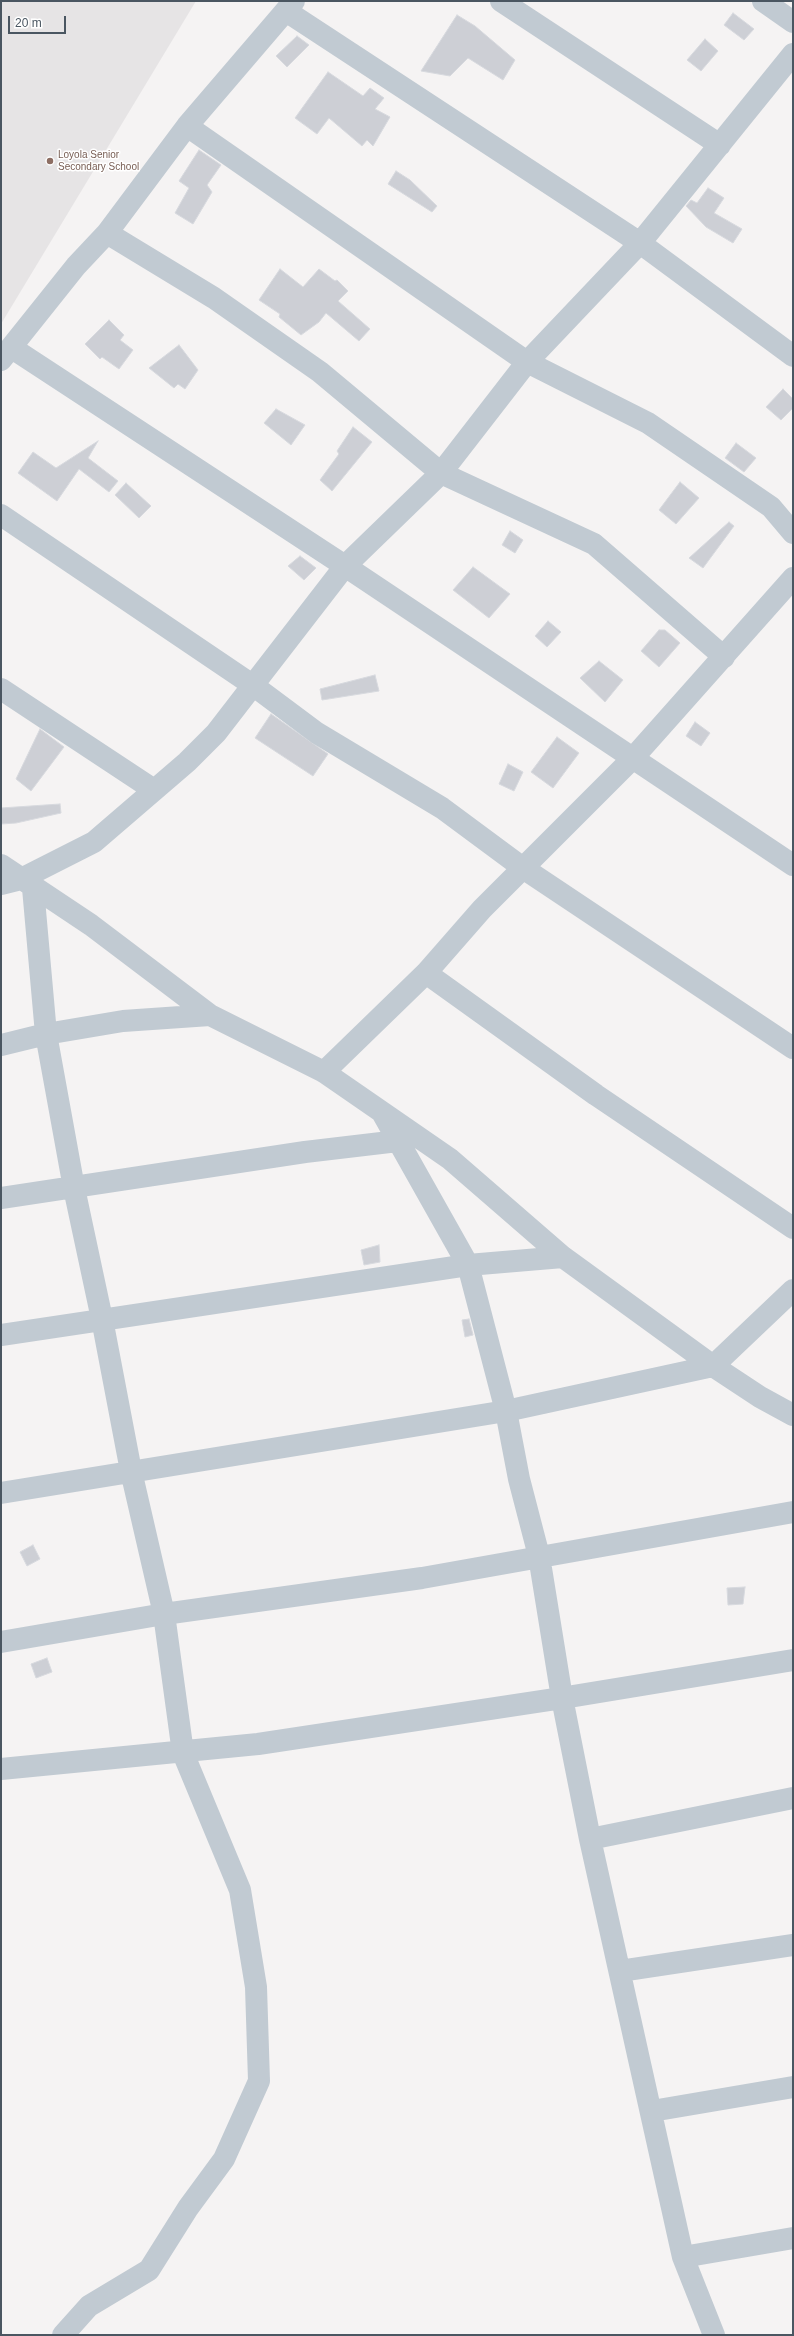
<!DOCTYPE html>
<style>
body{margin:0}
#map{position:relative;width:794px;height:2336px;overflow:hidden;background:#f5f3f3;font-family:Arial,sans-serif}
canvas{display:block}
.frame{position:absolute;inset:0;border:2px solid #4a5661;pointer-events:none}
.scale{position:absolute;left:8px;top:16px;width:58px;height:18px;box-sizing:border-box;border:2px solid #4a5661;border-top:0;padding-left:5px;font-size:12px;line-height:14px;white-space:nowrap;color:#4a5661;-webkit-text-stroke:3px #fff;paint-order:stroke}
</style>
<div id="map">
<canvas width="794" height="2336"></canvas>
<div class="frame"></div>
<div class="scale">20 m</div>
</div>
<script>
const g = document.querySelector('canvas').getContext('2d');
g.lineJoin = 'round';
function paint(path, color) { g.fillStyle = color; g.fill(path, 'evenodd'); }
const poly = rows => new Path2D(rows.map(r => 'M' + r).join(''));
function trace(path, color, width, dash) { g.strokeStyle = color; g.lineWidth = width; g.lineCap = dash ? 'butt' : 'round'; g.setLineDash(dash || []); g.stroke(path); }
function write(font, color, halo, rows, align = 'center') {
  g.font = font + ' Arial,sans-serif'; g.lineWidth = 3; g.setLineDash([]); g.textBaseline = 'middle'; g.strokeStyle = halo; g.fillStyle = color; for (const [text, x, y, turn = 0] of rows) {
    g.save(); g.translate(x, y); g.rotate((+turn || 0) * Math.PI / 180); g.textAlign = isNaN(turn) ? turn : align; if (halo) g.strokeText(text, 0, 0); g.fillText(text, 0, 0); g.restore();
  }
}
const education = poly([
 [1,1,196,1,1,324]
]);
const building = poly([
 [733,13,754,29,744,40,724,25,733,13],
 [457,15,475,26,515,60,503,80,468,58,450,76,421,71,457,15],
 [297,36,309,45,287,67,276,56,297,36],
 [705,39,718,51,701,71,687,60,705,39],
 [328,72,363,96,370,88,384,98,375,109,390,117,373,146,367,140,362,146,329,118,317,134,295,118,328,72],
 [199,150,221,165,207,185,212,192,193,224,175,213,189,188,179,181,199,150],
 [396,171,410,180,437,206,432,212,388,184,396,171],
 [708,188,724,198,714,213,742,229,733,243,706,227,686,206,691,200,697,203,708,188],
 [280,269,303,287,319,269,335,281,337,280,348,291,338,301,370,329,359,341,326,313,319,322,301,335,279,317,280,314,259,300,280,269],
 [109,320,124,335,120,340,133,350,119,369,102,357,100,359,85,344,109,320],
 [179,345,198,370,185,389,178,384,174,388,149,368,179,345],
 [783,389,793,399,793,408,781,420,766,407,783,389],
 [276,409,305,425,291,445,264,423,276,409],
 [353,427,372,442,332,491,320,480,339,454,337,451,353,427],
 [98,441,88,458,118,481,109,492,79,469,57,501,18,473,33,452,56,468,98,441],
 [736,443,756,458,744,472,725,458,736,443],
 [680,482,699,498,676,524,659,510,680,482],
 [126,483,151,506,139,518,115,495,126,483],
 [729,522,734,526,703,568,689,558,729,522],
 [510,531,523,540,515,553,502,545,510,531],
 [300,556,316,568,304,580,288,566,300,556],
 [473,567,510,594,489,618,453,590,473,567],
 [548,621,561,632,547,647,535,636,548,621],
 [659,630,665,630,680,643,659,667,641,651,659,630],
 [599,661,623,680,605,702,580,678,599,661],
 [375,675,379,691,322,700,320,689,375,675],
 [271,714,328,754,313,776,255,738,271,714],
 [695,722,710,733,701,746,686,736,695,722],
 [40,729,64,747,31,791,16,779,40,729],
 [557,737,579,753,553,788,531,772,557,737],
 [508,764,523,772,514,791,499,784,508,764],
 [60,804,61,813,16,823,1,824,1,808,60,804],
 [379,1245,380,1262,364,1265,361,1250,379,1245],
 [469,1319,473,1335,465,1337,462,1320,469,1319],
 [33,1545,40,1559,27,1566,20,1552,33,1545],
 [745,1587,743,1604,728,1605,727,1588,745,1587],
 [47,1658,52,1672,36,1678,31,1664,47,1658]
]);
const minor = poly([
 [501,1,720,145],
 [763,1,793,22],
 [286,11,640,243,793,356],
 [187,126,527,362,648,423,771,507,793,533],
 [107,233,214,298,320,372,441,473,594,544,724,657],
 [12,348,345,566,793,865],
 [1,360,76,266,107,233,187,126,294,1],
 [1,515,254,686,317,733,442,808,523,868,793,1048],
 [1,689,154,790],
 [1,865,91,925,210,1015,324,1072,450,1159,563,1257,713,1366,760,1397,793,1415],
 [1,884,21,879,94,842,187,762,216,733,345,566,441,473,527,362,640,243,793,54],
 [33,888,46,1034,74,1188,102,1319,131,1471,164,1614,183,1753,240,1890,256,1987,259,2081,224,2159,188,2208,149,2270,89,2306,63,2335],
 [426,973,596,1095,793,1228],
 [1,1045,46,1034,123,1021,210,1015],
 [324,1072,426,973,482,909,633,758,793,578],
 [383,1114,468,1265,506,1411,519,1479,539,1556,562,1698,590,1839,683,2257,714,2335],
 [1,1198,305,1152,398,1141],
 [1,1335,468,1265,563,1257],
 [1,1493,506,1411,713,1366,793,1290],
 [1,1642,164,1614,422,1578,793,1512],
 [1,1769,258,1744,562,1698,793,1660],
 [590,1839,793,1798],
 [620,1971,793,1945],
 [652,2111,793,2087],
 [683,2257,793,2238]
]);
const markers = [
 [50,161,4,"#8d6e63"]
];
const educationNames = [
 ["Loyola Senior",58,155],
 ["Secondary School",58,167]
];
paint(education, '#e6e4e5');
paint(building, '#cdcfd5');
trace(building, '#d7d9de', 1);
trace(minor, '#c1cad2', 22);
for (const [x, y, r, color] of markers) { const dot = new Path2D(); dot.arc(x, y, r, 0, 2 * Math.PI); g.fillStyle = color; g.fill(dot); trace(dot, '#fff', 1.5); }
write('10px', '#785e54', '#fff', educationNames, 'left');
</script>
